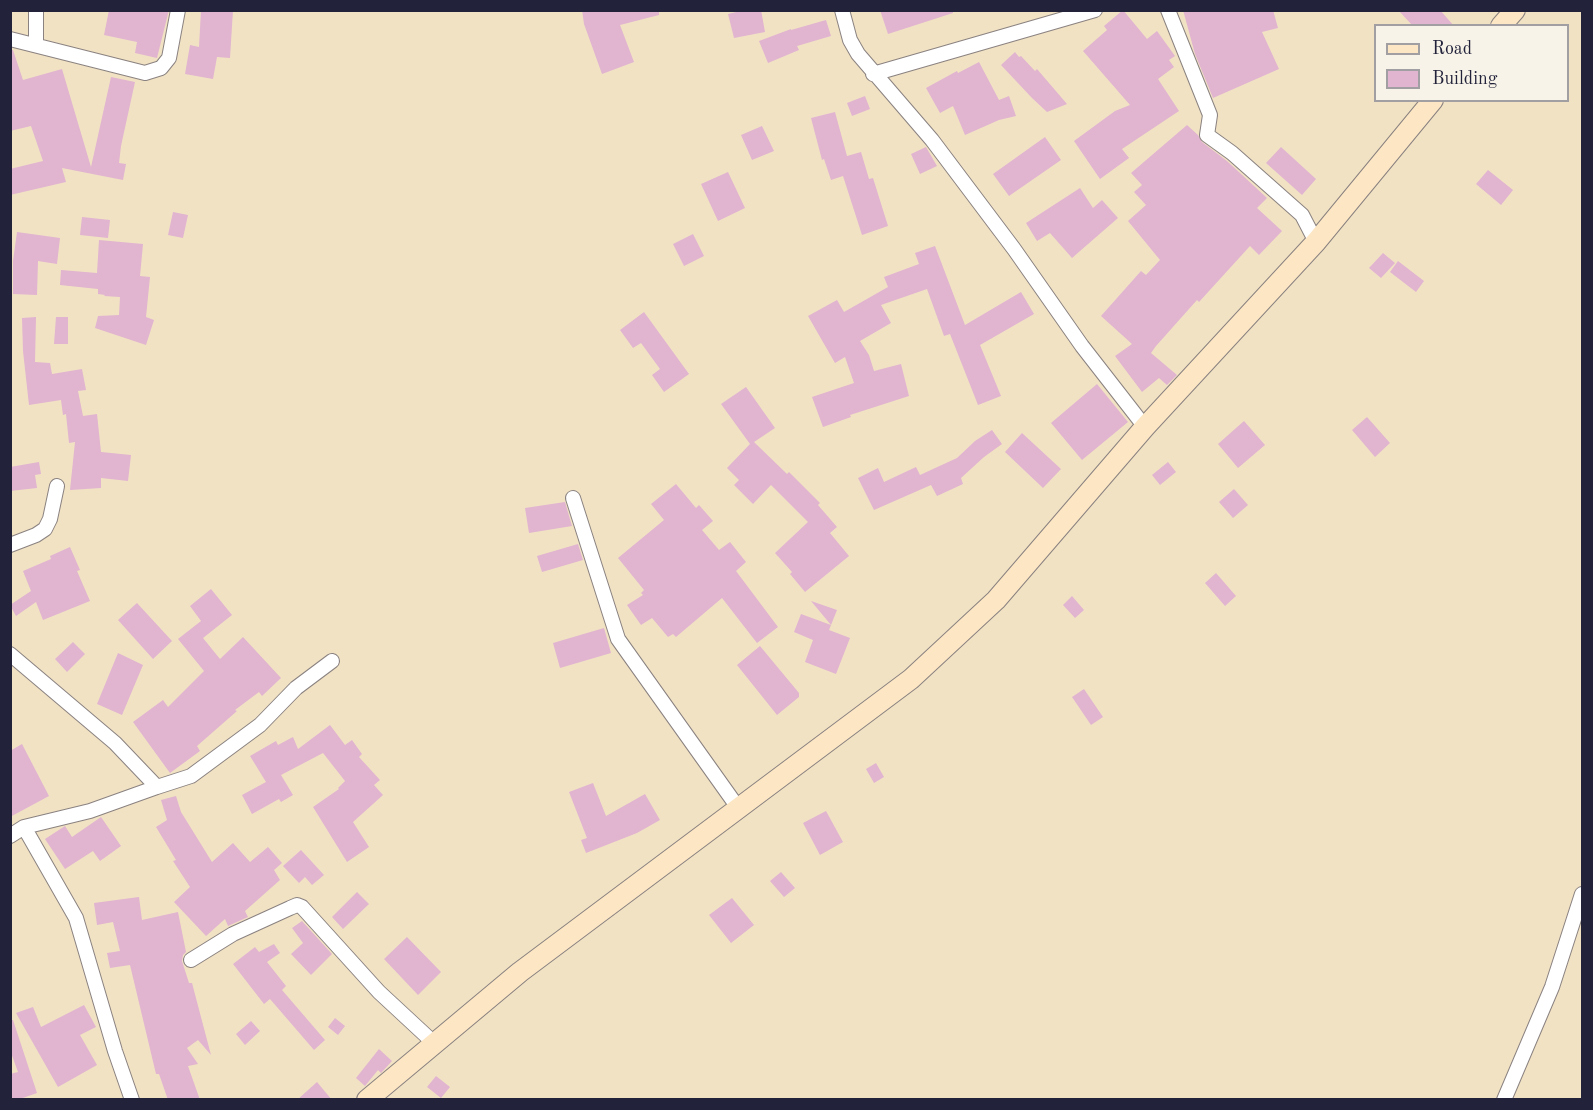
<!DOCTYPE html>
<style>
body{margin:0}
#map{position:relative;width:1593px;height:1110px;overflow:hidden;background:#f1e2c4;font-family:"Old Standard TT",serif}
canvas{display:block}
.frame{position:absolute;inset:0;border:12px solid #22223b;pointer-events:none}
.legend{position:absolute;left:1374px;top:24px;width:195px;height:78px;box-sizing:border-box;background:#f7f3e8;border:2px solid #a29fa3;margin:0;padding:8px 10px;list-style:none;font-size:18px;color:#22223b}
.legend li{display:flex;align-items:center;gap:12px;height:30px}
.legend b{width:30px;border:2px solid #a29fa3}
</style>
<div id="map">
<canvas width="1593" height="1110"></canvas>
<div class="frame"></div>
<ul class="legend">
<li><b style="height:8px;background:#fce6c4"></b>Road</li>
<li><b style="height:16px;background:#e1b4d0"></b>Building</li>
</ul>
</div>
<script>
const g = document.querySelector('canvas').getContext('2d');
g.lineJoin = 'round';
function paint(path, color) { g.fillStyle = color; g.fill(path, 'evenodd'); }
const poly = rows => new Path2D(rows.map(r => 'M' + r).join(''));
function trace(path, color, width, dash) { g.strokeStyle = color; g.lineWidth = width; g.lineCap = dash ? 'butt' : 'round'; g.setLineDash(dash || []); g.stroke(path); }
const building = poly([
 [109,10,169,10,157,58,135,53,137,42,104,35],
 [201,10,233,10,230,58,217,57,213,79,185,74,190,45,199,47],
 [582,10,659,10,659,15,620,25,634,62,602,74,584,24],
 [745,10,761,10,765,32,734,38,728,14],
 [880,10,953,10,953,13,888,34],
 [1123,10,1147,39,1157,31,1175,56,1169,60,1174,67,1158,79,1179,111,1122,149,1129,158,1100,179,1074,141,1115,111,1130,105,1083,51,1107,30,1104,26],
 [1183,10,1273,10,1278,28,1262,32,1279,69,1213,98,1195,54],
 [1398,10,1440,10,1454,26,1413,26],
 [826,20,831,36,797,46,799,50,768,63,759,41,791,29,791,30],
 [10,50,13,50,23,80,62,69,91,167,111,77,135,82,121,146,119,163,126,164,123,180,62,168,66,182,10,195,10,169,43,161,31,126,10,131],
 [1015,52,1019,57,1021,56,1035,71,1037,69,1067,104,1047,112,1032,98,1001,65],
 [979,62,999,100,1009,96,1016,116,999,120,965,135,953,106,940,113,926,88,957,71,958,73],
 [865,96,870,109,852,116,847,103],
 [835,112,847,156,861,152,869,179,873,178,888,226,862,235,843,176,831,180,824,159,822,160,811,118],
 [1187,125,1198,135,1202,142,1227,161,1267,198,1257,208,1282,231,1259,255,1250,246,1199,302,1197,300,1156,346,1151,353,1177,375,1167,385,1159,378,1142,392,1115,356,1132,344,1101,316,1141,271,1146,275,1160,260,1128,221,1146,205,1134,192,1142,185,1131,173],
 [762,126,774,151,752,160,741,135],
 [1045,137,1061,160,1009,196,993,174],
 [926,147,937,166,920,174,911,154],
 [1281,147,1316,179,1302,195,1266,163],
 [1488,170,1513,190,1501,205,1476,184],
 [728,172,745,208,718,221,701,184],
 [1080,188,1093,208,1102,200,1118,218,1072,258,1050,233,1037,241,1026,223],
 [173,212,188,215,183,238,168,235],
 [82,217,110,220,108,238,80,235],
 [17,232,60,238,57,264,38,261,37,295,13,294,13,261],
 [693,234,704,256,684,266,673,244],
 [99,240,143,244,140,276,150,277,146,317,154,320,146,345,95,328,98,316,119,315,120,297,104,296,105,295,98,294,98,289,60,285,61,270,97,273],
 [935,246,965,325,1021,292,1034,314,980,345,1001,396,978,405,950,334,944,336,927,289,881,305,891,323,860,341,869,355,874,371,901,364,909,396,850,415,851,417,823,427,812,397,854,383,845,357,835,363,808,316,837,300,844,312,888,287,884,277,919,264,915,253],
 [1383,253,1395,263,1381,278,1369,268],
 [1398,261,1424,281,1416,292,1390,272],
 [644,312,689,374,664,392,652,375,660,369,641,343,633,348,620,330],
 [36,317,35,362,50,363,52,374,82,369,86,390,78,391,83,416,97,414,101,452,131,455,128,481,101,478,101,488,70,490,75,442,69,443,66,414,63,415,61,400,29,405,23,351,22,318],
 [56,317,68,317,68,344,54,344],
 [1097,384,1128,422,1082,460,1051,423],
 [746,387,775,428,754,442,787,474,789,472,820,503,818,505,837,527,830,533,849,556,805,592,790,574,792,572,775,553,808,522,771,485,753,504,734,485,739,480,727,468,750,444,721,404],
 [1367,417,1390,443,1375,457,1352,430],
 [1244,421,1265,445,1238,468,1218,444],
 [992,430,1002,444,984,457,961,478,963,484,937,496,931,485,874,510,858,478,878,468,884,482,916,467,920,475,957,458,975,441],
 [1022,433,1061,469,1043,488,1005,452],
 [39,462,41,474,35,475,37,488,10,491,10,467],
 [1168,462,1176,472,1160,485,1152,475],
 [676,484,696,508,699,505,713,521,702,530,719,550,730,542,746,562,736,571,778,627,757,643,722,598,676,637,673,634,668,637,652,618,641,625,627,605,643,595,641,593,644,590,618,558,664,520,651,504],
 [1234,489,1248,505,1233,518,1219,502],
 [565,502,572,526,529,533,525,508],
 [578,544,583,560,542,572,537,556],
 [70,547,80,570,77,571,90,601,43,620,36,602,16,616,10,605,31,591,23,571,51,559,50,556],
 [1216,573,1236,596,1225,606,1205,583],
 [211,589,232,615,203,638,220,659,243,637,281,678,262,696,259,692,235,710,237,711,197,746,200,751,170,773,133,722,163,700,168,707,204,671,178,639,201,621,190,606],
 [1072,596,1084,610,1075,618,1063,605],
 [811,601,837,610,831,625],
 [137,603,172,641,153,659,118,620],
 [801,614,831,625,829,630,850,638,836,674,805,662,813,640,794,632],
 [604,628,611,653,560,668,553,643],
 [73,642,85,654,67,672,55,659],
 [760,646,799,693,799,697,777,715,737,665],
 [118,653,143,665,122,715,97,704],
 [1084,689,1103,717,1091,725,1072,697],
 [330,725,345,745,352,740,362,754,359,757,380,780,374,785,383,795,353,822,369,847,347,862,313,807,339,789,338,788,345,781,323,753,281,775,293,795,281,802,279,799,252,814,242,795,266,782,250,756,276,741,278,745,293,737,298,749],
 [22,744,49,796,10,817,10,751],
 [876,763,884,777,874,783,866,769],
 [593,783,606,816,645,794,660,820,637,833,586,853,581,840,587,838,569,792],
 [176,796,181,812,212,862,233,843,250,862,268,847,282,863,274,870,280,880,245,911,248,917,228,926,225,919,206,936,174,902,190,887,173,861,176,860,156,827,167,820,161,800],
 [826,811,843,842,820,855,803,823],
 [101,817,121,846,100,861,93,851,65,869,45,839,65,826,72,837],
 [301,850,324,875,312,885,305,877,299,883,283,866],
 [781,872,795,888,784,897,770,881],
 [357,892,369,904,343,929,332,917],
 [139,897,142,920,178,912,186,952,183,955,182,961,189,983,192,983,211,1055,198,1040,187,1048,198,1064,188,1066,200,1100,168,1100,159,1074,156,1074,130,965,110,968,107,953,120,951,113,922,97,925,94,903],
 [732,898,754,925,731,943,709,915],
 [302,921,332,954,311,975,291,954,303,943,292,928],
 [407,937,441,972,418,995,384,959],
 [274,944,280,953,267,962,286,986,282,990,325,1040,314,1050,270,999,264,1004,233,964,255,947,259,952],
 [84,1005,96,1027,80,1035,97,1065,58,1087,16,1013,33,1007,41,1027],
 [335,1018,345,1026,338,1035,328,1027],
 [10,1020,13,1020,37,1093,17,1100,10,1100,10,1074,18,1072,10,1050],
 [251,1021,260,1031,245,1045,236,1034],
 [379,1049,392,1061,381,1073,378,1070,365,1086,356,1078],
 [436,1076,450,1087,441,1098,427,1087],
 [317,1082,332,1100,297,1100]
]);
const street = poly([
 [842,10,850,40,858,54,932,140,1014,249,1082,346,1145,427],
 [1168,10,1210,115,1207,135,1232,153,1302,215,1316,242],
 [10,39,145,73,161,68,169,58,178,10],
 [36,45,36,10],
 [873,74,1095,10],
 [573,498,618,639,739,809],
 [10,545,36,535,45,529,50,519,57,486],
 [10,654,115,743,157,787,90,811,24,827,10,836],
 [157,787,191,776,260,725,296,688,332,661],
 [24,827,76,918,115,1051,132,1100],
 [191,960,233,934,290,908,297,905,302,907,379,992,434,1043],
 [1504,1100,1552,987,1582,894]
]);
const secondary = poly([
 [1501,26,1515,10],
 [367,1100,520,972,911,679,996,600,1145,427,1316,242,1433,100]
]);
paint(building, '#e1b4d0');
trace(street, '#8a8280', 16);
trace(secondary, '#8a8280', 22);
trace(street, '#fff', 14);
trace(secondary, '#fce6c4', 20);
</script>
